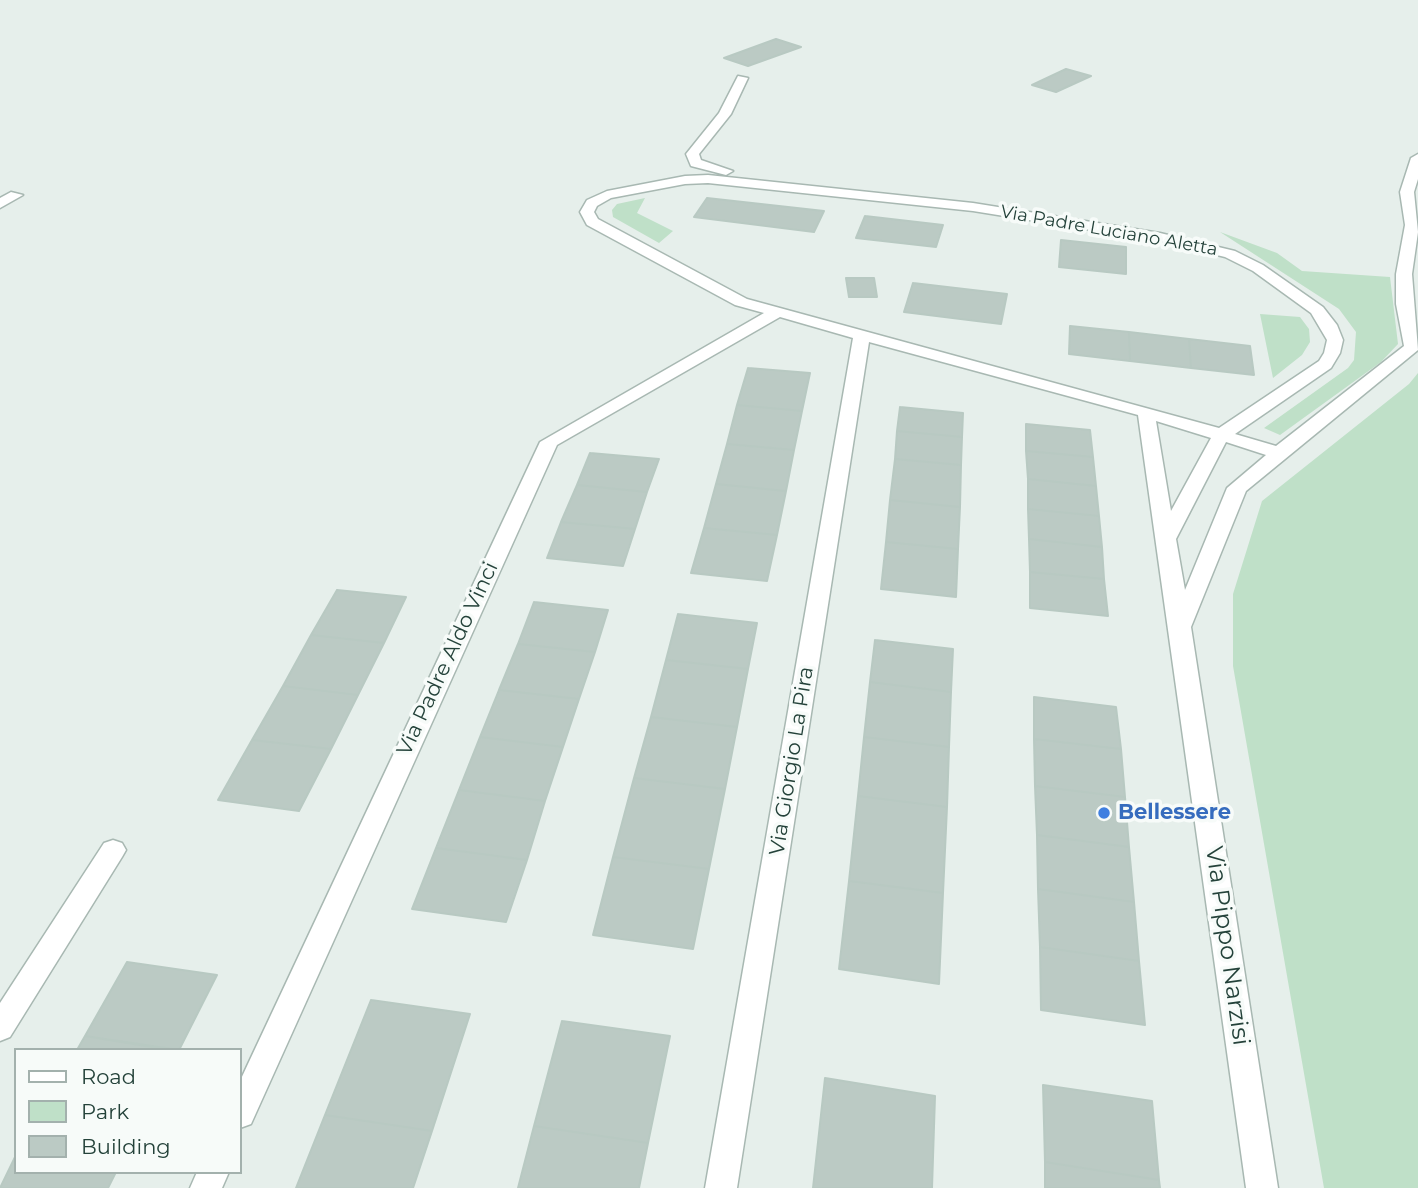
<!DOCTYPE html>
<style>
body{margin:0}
#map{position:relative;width:1418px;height:1188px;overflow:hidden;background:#e6efeb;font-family:Montserrat,sans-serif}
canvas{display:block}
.legend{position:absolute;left:14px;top:1048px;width:228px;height:126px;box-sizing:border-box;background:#f7fbf9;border:2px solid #a3b1ad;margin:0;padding:9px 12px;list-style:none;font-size:21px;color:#24423a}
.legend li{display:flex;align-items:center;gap:14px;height:35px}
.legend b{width:35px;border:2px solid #a3b1ad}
</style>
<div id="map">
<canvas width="1418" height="1188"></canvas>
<ul class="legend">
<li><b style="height:9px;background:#fff"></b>Road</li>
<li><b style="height:19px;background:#bfe0c8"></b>Park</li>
<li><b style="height:19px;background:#bbcac4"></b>Building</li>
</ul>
</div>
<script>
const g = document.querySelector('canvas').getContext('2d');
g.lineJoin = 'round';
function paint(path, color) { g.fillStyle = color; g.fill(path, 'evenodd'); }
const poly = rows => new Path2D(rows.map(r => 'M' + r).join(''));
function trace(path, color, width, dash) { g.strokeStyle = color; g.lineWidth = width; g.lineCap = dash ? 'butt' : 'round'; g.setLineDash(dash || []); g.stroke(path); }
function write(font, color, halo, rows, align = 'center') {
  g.font = font + ' Montserrat,sans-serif'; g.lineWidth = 7; g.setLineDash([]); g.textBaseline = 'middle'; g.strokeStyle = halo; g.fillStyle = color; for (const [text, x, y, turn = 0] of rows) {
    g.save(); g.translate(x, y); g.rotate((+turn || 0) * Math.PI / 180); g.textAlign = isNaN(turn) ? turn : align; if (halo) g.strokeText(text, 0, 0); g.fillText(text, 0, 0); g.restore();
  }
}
const green = poly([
 [645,198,637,213,673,231,659,243,613,217,612,210,617,204],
 [1220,232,1277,253,1302,271,1390,277,1398,344,1381,362,1280,435,1264,428,1348,368,1354,360,1356,332,1339,309],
 [1260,314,1300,317,1309,329,1310,342,1302,355,1273,378],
 [1418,373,1418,1188,1324,1188,1233,666,1233,594,1262,501,1409,384]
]);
const building = poly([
 [776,39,801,47,748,66,724,58,776,39],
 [1066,69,1091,76,1056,92,1032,85,1066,69],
 [707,198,824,211,814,232,694,217,707,198],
 [865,216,943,225,936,247,856,238,865,216],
 [1061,240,1126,247,1126,274,1059,267,1061,240],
 [846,278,874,278,877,297,849,297,846,278],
 [913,283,1007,294,1001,324,904,312,913,283],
 [1070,326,1129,332,1130,361,1069,354,1070,326],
 [1129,332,1189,339,1191,368,1130,361,1129,332],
 [1189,339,1250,346,1254,375,1191,368,1189,339],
 [748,368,810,373,802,411,737,405,748,368],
 [737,405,802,411,794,450,727,444,737,405],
 [900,407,963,413,962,437,897,431,900,407],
 [1026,424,1090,430,1093,457,1026,451,1026,424],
 [897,431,962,437,961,465,895,459,897,431],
 [727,444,794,450,786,491,716,484,727,444],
 [1026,451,1093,457,1096,486,1028,479,1026,451],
 [590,453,659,459,647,492,577,485,590,453],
 [895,459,961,465,960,507,890,500,895,459],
 [1028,479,1096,486,1099,516,1028,509,1028,479],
 [716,484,786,491,777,535,704,528,716,484],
 [577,485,647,492,635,529,561,522,577,485],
 [890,500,960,507,958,549,886,542,890,500],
 [1028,509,1099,516,1102,547,1029,539,1028,509],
 [561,522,635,529,623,566,547,558,561,522],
 [704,528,777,535,767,581,691,573,704,528],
 [1029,539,1102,547,1104,579,1030,572,1029,539],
 [886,542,958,549,956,597,881,589,886,542],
 [1030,572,1104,579,1108,616,1030,608,1030,572],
 [337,590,406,597,384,643,311,635,337,590],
 [534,602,608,610,595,652,518,644,534,602],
 [678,614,757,623,748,669,666,660,678,614],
 [311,635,384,643,358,695,283,686,311,635],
 [875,640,953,649,951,692,870,682,875,640],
 [518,644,595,652,579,699,499,690,518,644],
 [666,660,748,669,737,727,651,717,666,660],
 [870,682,951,692,949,747,864,737,870,682],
 [283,686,358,695,331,749,252,740,283,686],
 [499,690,579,699,563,747,480,737,499,690],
 [1034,697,1116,707,1121,749,1034,739,1034,697],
 [651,717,737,727,725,789,634,778,651,717],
 [480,737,563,747,545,801,459,790,480,737],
 [864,737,949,747,947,807,858,796,864,737],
 [1034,739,1121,749,1125,797,1035,786,1034,739],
 [252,740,331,749,299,811,218,800,252,740],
 [634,778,725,789,709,869,613,857,634,778],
 [1035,786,1125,797,1129,847,1037,835,1035,786],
 [459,790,545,801,527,860,436,848,459,790],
 [858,796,947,807,943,893,849,881,858,796],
 [1037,835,1129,847,1134,902,1038,889,1037,835],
 [436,848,527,860,506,922,412,909,436,848],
 [613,857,709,869,693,949,593,935,613,857],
 [849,881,943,893,939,984,839,969,849,881],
 [1038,889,1134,902,1139,961,1040,947,1038,889],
 [1040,947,1139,961,1145,1025,1041,1010,1040,947],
 [127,962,217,975,179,1050,85,1036,127,962],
 [371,1000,470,1014,432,1131,325,1115,371,1000],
 [562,1021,670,1036,648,1143,534,1126,562,1021],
 [85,1036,170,1050,77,1050,85,1036],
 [825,1078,935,1096,932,1188,813,1188,825,1078],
 [1043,1085,1152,1101,1159,1180,1045,1162,1043,1085],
 [325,1115,432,1131,413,1188,296,1188,325,1115],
 [534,1126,648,1143,639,1188,518,1188,534,1126],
 [16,1155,16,1172,116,1172,108,1188,0,1188,16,1155],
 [1045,1162,1159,1180,1160,1188,1045,1188,1045,1162]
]);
const minor = poly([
 [738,76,748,78,731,114,699,154,701,160,733,171,726,175,691,166,686,154,719,113,738,76],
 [1418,154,1418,179,1414,192,1418,232,1412,274,1418,350,1246,491,1191,627,1278,1188,1246,1188,1138,415,869,342,737,1188,705,1188,853,338,780,317,557,445,251,1124,240,1128,240,1081,540,442,764,313,735,305,587,225,580,212,587,200,607,191,685,176,708,175,973,203,1160,233,1235,251,1263,265,1323,307,1337,325,1343,340,1340,353,1331,368,1235,434,1276,446,1404,346,1396,304,1396,274,1405,225,1400,192,1411,158,1418,154],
 [708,183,973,211,1160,241,1225,257,1253,271,1311,313,1327,340,1324,353,1319,361,1219,428,747,299,598,219,594,212,597,206,611,198,685,184,708,183],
 [1156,421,1211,438,1171,511,1156,421],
 [1226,442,1266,455,1227,488,1185,590,1176,539,1226,442],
 [11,192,23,195,0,208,0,198,11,192],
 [113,840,122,843,126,850,122,857,10,1037,0,1041,0,1003,104,843,113,840],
 [197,1172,229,1172,222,1188,190,1188,197,1172]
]);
const markers = [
 [1104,813,7,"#3f7fe0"]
];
const farStreetnames = [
 ["Via Padre Luciano Aletta",1109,231,10]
];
const streetNames = [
 ["Via Padre Aldo Vinci",448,659,-65],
 ["Via Giorgio La Pira",792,761,-81]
];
const shopNames = [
 ["Bellessere",1118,813]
];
const nearStreetnames = [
 ["Via Pippo Narzisi",1227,946,82]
];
paint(green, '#bfe0c8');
paint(building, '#bbcac4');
trace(building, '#b8c9c2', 2);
trace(minor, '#a8b8b2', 3);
paint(minor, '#fff');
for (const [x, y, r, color] of markers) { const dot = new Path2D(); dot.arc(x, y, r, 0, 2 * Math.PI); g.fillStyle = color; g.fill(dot); trace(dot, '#f7fbf9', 2.5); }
write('18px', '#24423a', '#f7fbf9', farStreetnames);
write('21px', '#24423a', '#f7fbf9', streetNames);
write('bold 21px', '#366cbe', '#f7fbf9', shopNames, 'left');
write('24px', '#24423a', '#f7fbf9', nearStreetnames);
</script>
